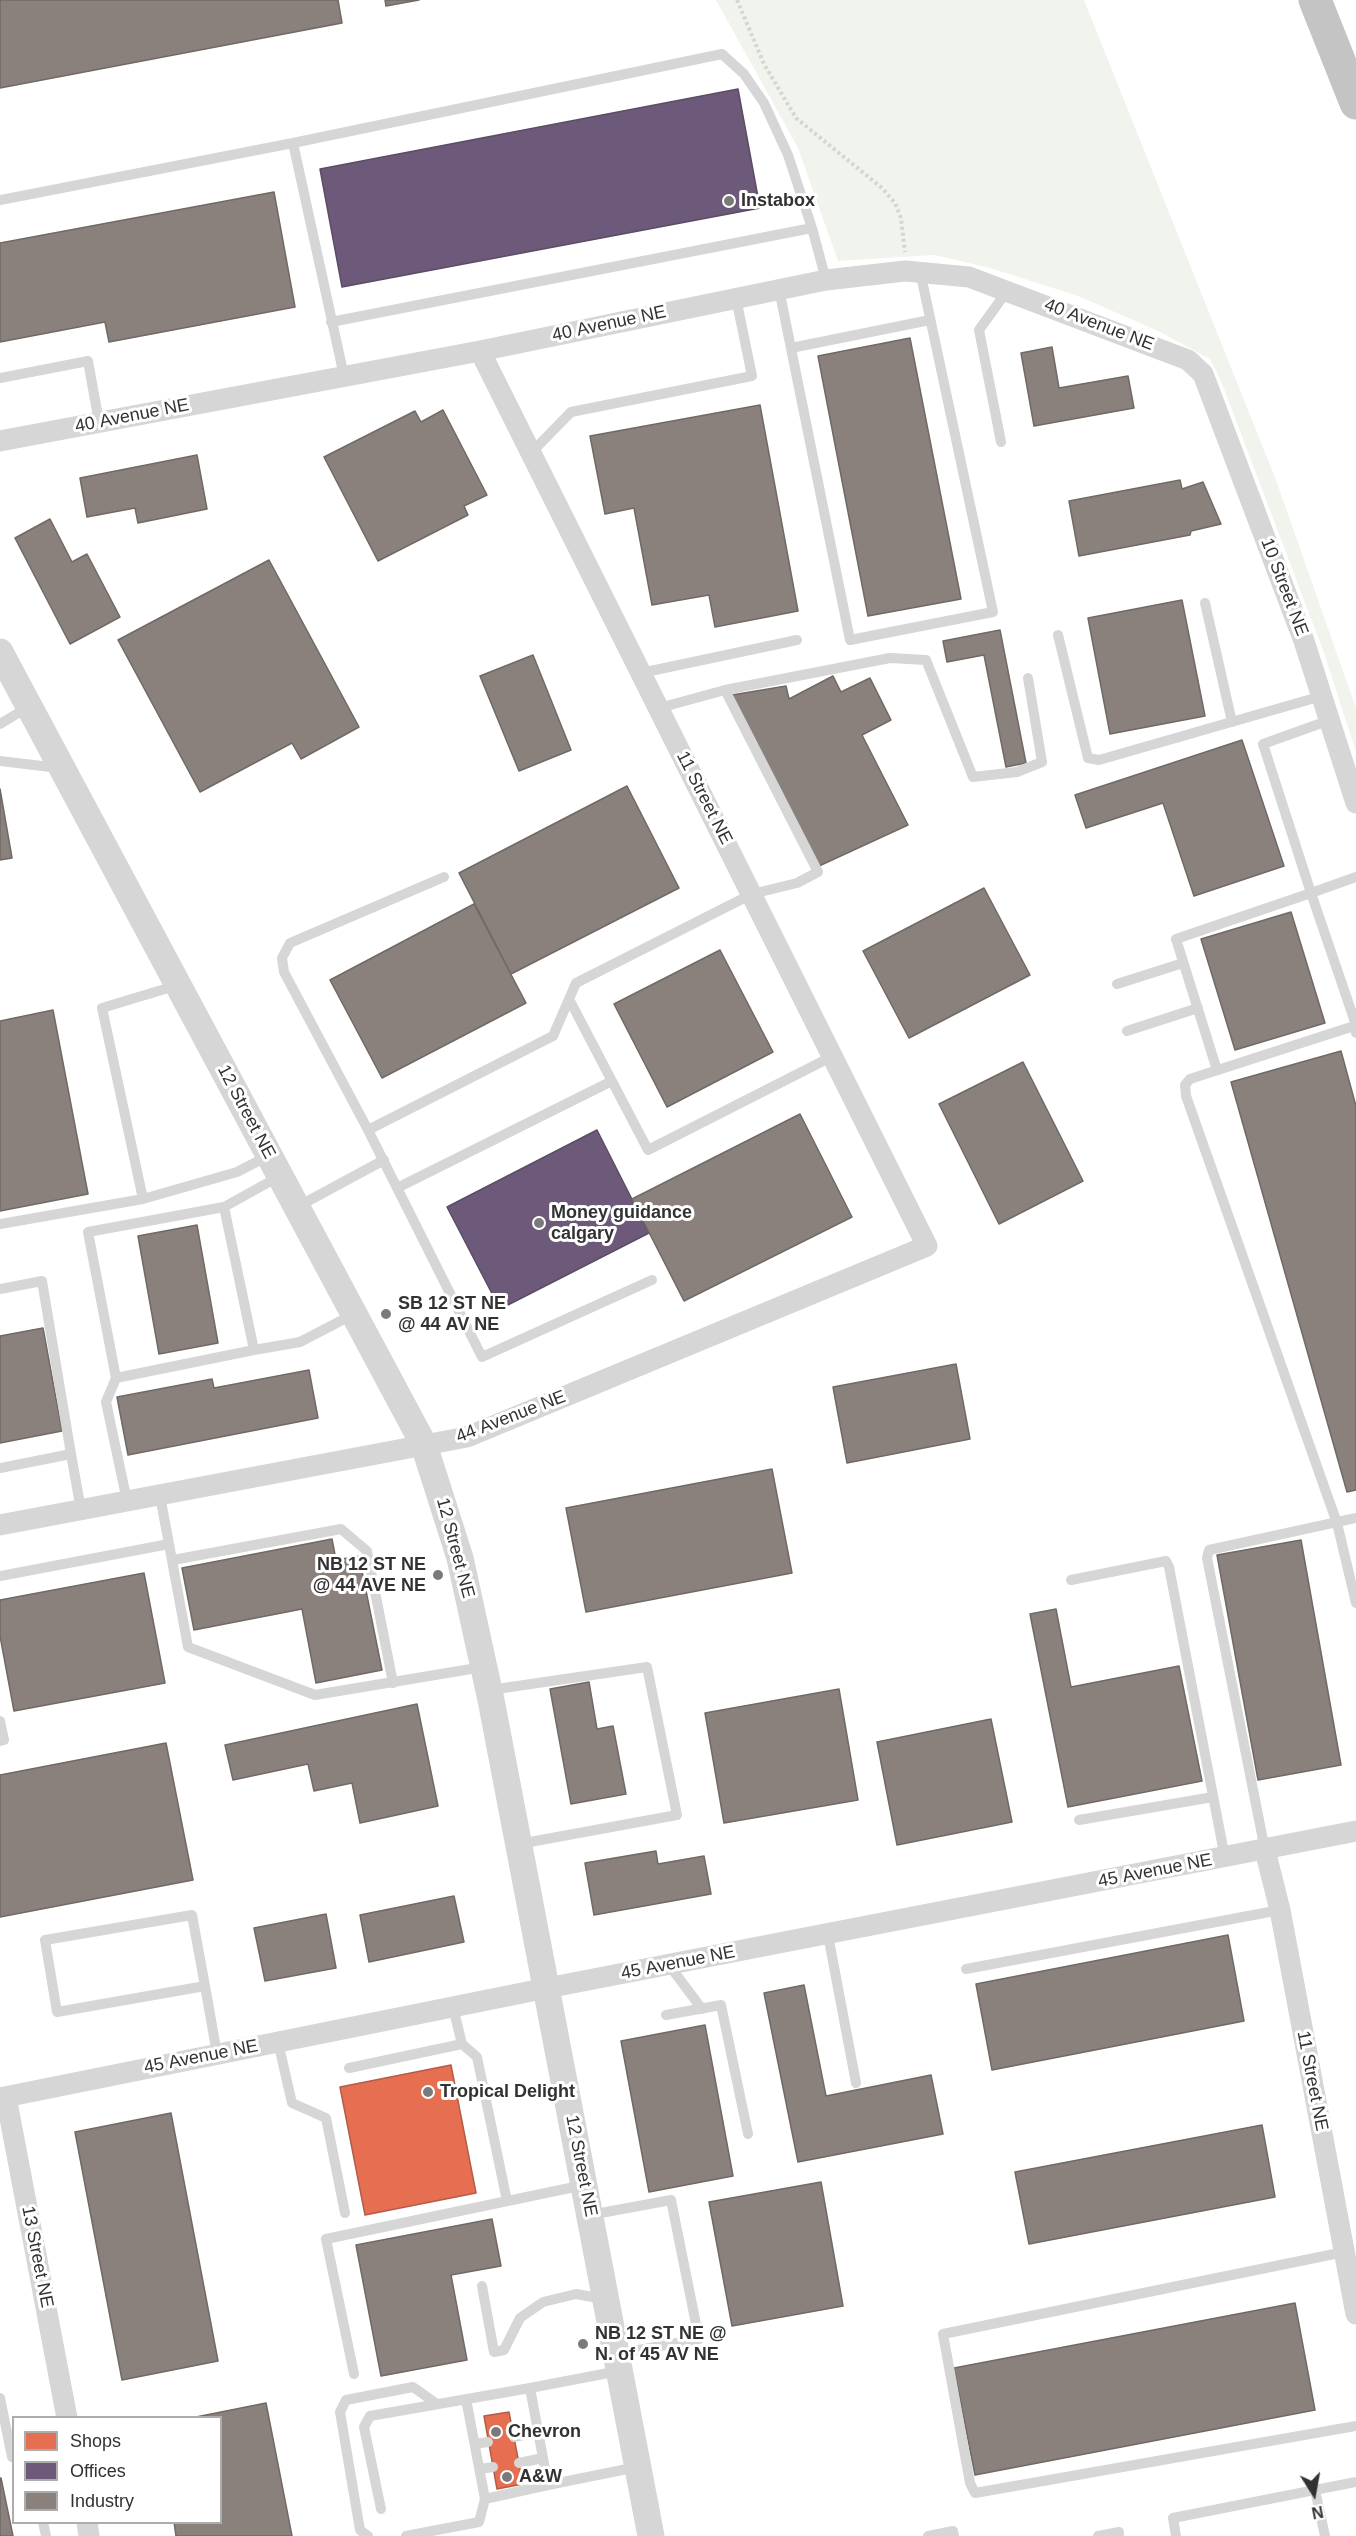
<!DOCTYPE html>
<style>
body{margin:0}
#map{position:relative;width:1356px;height:2536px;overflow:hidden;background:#fff;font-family:Arial,sans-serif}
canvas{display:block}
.legend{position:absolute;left:12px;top:2416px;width:210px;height:108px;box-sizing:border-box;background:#fff;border:2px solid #adadad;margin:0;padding:8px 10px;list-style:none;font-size:18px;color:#323232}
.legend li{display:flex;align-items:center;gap:12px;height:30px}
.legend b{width:30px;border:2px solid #adadad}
.north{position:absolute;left:1284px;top:2464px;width:60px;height:60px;-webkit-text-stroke:4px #fff;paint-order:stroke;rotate:169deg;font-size:16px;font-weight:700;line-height:24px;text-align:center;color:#323232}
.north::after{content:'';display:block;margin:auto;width:21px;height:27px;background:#323232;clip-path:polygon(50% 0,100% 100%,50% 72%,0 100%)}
</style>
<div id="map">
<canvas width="1356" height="2536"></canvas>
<ul class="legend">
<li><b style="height:16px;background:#e76f51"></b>Shops</li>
<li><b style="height:16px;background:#6d597a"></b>Offices</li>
<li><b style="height:16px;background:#8a817c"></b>Industry</li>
</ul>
<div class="north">N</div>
</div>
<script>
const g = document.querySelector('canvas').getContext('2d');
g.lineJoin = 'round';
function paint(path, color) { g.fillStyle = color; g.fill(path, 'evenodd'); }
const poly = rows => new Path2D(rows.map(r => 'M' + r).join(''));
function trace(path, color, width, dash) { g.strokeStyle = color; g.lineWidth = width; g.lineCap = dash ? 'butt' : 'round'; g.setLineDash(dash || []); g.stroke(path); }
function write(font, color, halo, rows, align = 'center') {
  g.font = font + ' Arial,sans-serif'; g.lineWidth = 6; g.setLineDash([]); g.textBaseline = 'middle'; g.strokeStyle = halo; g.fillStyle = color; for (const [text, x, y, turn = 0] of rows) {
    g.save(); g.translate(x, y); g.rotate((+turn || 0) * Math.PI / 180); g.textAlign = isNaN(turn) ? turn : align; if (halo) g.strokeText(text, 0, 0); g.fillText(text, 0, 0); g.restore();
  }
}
const green = poly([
 [716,0,1084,0,1276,480,1356,708,1356,752,1324,653,1221,381,1210,359,1158,331,1078,296,990,268,935,255,838,261,798,148]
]);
const shops = poly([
 [451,2065,476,2193,365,2215,340,2087,451,2065],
 [509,2412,523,2484,497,2489,484,2416,509,2412]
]);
const offices = poly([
 [738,89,760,208,342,287,320,169,738,89],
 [597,1130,649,1233,500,1309,447,1207,597,1130]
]);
const industry = poly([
 [0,0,338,0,342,23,0,88,0,0],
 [385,0,419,0,386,6,385,0],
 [274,192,295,307,109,342,105,322,0,342,0,243,274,192],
 [910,338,961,599,868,616,818,356,910,338],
 [1052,347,1059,388,1128,376,1134,408,1034,426,1021,353,1052,347],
 [760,405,798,611,715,627,709,595,652,605,634,508,605,514,590,436,760,405],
 [443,410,487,495,464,506,468,515,378,561,324,457,415,411,421,422,443,410],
 [197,455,207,509,138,523,135,508,87,517,80,478,197,455],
 [1180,480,1182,489,1203,482,1221,524,1191,531,1190,535,1079,556,1069,501,1180,480],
 [50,519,72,562,87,554,120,617,70,644,15,538,50,519],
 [269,560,359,727,301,759,292,743,200,792,118,640,269,560],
 [1182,600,1205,716,1110,734,1088,618,1182,600],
 [1000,630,1026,763,1006,767,984,655,947,662,943,641,1000,630],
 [533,655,571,750,519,771,480,676,533,655],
 [833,676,841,692,870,678,891,720,862,735,908,825,819,866,732,695,786,686,789,699,833,676],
 [1242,740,1284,866,1194,896,1163,803,1086,828,1075,795,1242,740],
 [627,786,679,888,511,974,459,873,627,786],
 [0,789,12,858,0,860,0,789],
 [984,888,1030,975,909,1038,863,951,984,888],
 [474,904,526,1003,382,1078,330,980,474,904],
 [1291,912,1325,1023,1235,1050,1201,939,1291,912],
 [720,950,773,1052,667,1107,614,1004,720,950],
 [53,1010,88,1194,0,1211,0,1021,53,1010],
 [1341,1051,1356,1106,1356,1490,1347,1492,1231,1082,1341,1051],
 [1023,1062,1083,1181,999,1224,939,1104,1023,1062],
 [800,1114,852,1217,684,1301,632,1199,800,1114],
 [197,1225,218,1343,159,1354,138,1236,197,1225],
 [43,1328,62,1431,0,1443,0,1336,43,1328],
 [956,1364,970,1439,847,1463,833,1387,956,1364],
 [309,1370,318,1418,128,1455,117,1397,212,1379,214,1388,309,1370],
 [772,1469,792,1573,586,1612,566,1508,772,1469],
 [332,1539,336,1560,359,1556,382,1670,316,1683,302,1609,194,1630,182,1568,332,1539],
 [1301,1540,1341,1765,1258,1780,1217,1555,1301,1540],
 [144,1573,165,1683,14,1711,0,1636,0,1600,144,1573],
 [1056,1609,1071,1687,1179,1666,1202,1781,1068,1807,1030,1614,1056,1609],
 [589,1682,597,1729,613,1726,626,1794,571,1804,550,1689,589,1682],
 [839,1689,858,1800,724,1823,705,1713,839,1689],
 [417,1704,438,1806,360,1823,352,1783,314,1791,308,1764,233,1780,225,1745,417,1704],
 [991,1719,1012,1822,897,1845,877,1742,991,1719],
 [166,1743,193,1880,0,1917,0,1775,166,1743],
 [656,1851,658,1864,704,1856,711,1894,594,1915,585,1863,656,1851],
 [454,1896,464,1942,369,1962,360,1915,454,1896],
 [326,1914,336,1968,265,1981,254,1928,326,1914],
 [1228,1935,1244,2021,992,2070,976,1984,1228,1935],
 [804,1985,826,2096,931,2075,943,2134,798,2162,764,1993,804,1985],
 [705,2025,733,2176,649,2192,621,2041,705,2025],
 [171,2113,218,2361,122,2380,75,2132,171,2113],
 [1262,2125,1275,2197,1029,2244,1015,2172,1262,2125],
 [821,2182,843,2306,732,2326,709,2202,821,2182],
 [492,2219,501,2266,451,2275,467,2360,381,2376,356,2245,492,2219],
 [1295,2303,1315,2410,975,2475,954,2368,1295,2303],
 [266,2403,292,2536,176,2536,174,2522,220,2522,220,2418,191,2418,266,2403],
 [0,2478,1,2478,13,2536,0,2536,0,2478]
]);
const path = poly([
 [737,0,764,64,796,118,882,188,895,203,901,218,905,252]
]);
const service = poly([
 [0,200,293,143],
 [779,289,850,640,993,612,920,271],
 [331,322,812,228,826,280],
 [791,348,930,320],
 [344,376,293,143,722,54,744,74,764,103,788,155,812,228],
 [0,378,88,361,99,422],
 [1001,442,979,330,1007,291],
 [531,453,571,412,752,376,736,298],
 [1205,603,1232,722],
 [1058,635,1088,758,1099,760,1322,696],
 [641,673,797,640],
 [725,690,890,658,926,660,973,777,1017,772,1042,762,1028,678],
 [0,724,28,707],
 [0,761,59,768],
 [1356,877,1311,893,1356,1025],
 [1117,984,1183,963],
 [178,985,102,1008,143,1199,237,1172,268,1156],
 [569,999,648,1150,833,1056],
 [1127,1031,1198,1008],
 [1356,1033,1354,1026,1190,1079,1185,1085,1186,1096,1337,1523,1356,1603],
 [1217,1070,1176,939,1311,893,1263,744,1330,720],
 [368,1130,284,972,282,958,290,943,444,877],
 [280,1176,224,1207,254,1350,300,1342,354,1314],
 [399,1187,612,1081],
 [224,1207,88,1232,116,1378,254,1350],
 [297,1207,384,1160],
 [0,1224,143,1199],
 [652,1280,482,1357,368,1130,553,1036,576,983,752,894,797,883,818,872,725,690,659,708],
 [0,1289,42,1281,71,1454],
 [116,1378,106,1402,127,1501],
 [0,1468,71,1454,81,1510],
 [169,1544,188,1647,315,1695,483,1667],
 [173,1560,341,1529,367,1551,393,1683],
 [0,1576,169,1544,160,1496],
 [1071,1580,1166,1561,1169,1567,1225,1858],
 [490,1690,647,1667,677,1815,519,1844],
 [0,1721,4,1740,0,1741],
 [1079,1820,1213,1797],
 [1265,1850,1207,1558,1209,1550,1356,1518],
 [828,1935,856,2083],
 [669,1965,702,2009],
 [966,1969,1280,1910],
 [205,1986,57,2012,45,1940,192,1915,205,1986,217,2054],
 [453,2007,462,2044,477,2057,507,2201],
 [666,2015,721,2005,748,2134],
 [278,2042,292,2103,326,2118,345,2213],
 [349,2068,462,2044],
 [590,2215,671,2200,699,2339,617,2354],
 [1344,2252,943,2334,970,2483,975,2493,1356,2426],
 [482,2286,494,2352,504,2350,520,2318,543,2302,576,2294,603,2299],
 [619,2371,530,2388,548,2485,637,2467],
 [354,2374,326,2239,584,2185],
 [0,2398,12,2457],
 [466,2399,485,2499,548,2485],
 [514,2437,538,2432],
 [475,2444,488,2442],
 [519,2463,543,2458],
 [480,2469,493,2467],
 [1315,2490,1325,2536],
 [381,2509,364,2427,370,2416,530,2388],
 [43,2522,46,2536],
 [368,2536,360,2530,340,2412,346,2400,413,2387,437,2404],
 [406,2536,479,2522,485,2499],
 [928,2536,953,2531,954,2536],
 [1098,2536,1119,2532,1119,2536],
 [1176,2536,1173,2518,1356,2482]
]);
const minor = poly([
 [0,441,480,351,826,280,905,271,969,277,1188,360,1203,374,1304,641,1356,803],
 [0,1525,467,1437,927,1246,480,351],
 [1265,1850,1280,1910,1356,2314],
 [6,2097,67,2418],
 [0,2098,547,1988,1356,1831],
 [87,2522,89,2536]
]);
const tertiary = poly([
 [0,652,424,1445,460,1558,491,1700,651,2536]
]);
const motorway = poly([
 [1315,0,1356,103]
]);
const markers = [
 [729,201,6,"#7a7a7a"],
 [539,1223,6,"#7a7a7a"],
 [386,1314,6,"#7a7a7a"],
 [438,1575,6,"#7a7a7a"],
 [428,2092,6,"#7a7a7a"],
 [583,2344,6,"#7a7a7a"],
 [496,2432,6,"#7a7a7a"],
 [507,2477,6,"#7a7a7a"]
];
const poiNames = [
 ["Instabox",741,201],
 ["Money guidance",551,1213],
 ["calgary",551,1234],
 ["SB 12 ST NE",398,1304],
 ["@ 44 AV NE",398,1325],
 ["NB 12 ST NE",426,1565,"right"],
 ["@ 44 AVE NE",426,1586,"right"],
 ["Tropical Delight",440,2092],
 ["NB 12 ST NE @",595,2334],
 ["N. of 45 AV NE",595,2355],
 ["Chevron",508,2432],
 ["A&W",519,2477]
];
const streetNames = [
 ["40 Avenue NE",609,324,-12],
 ["40 Avenue NE",1099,325,21],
 ["40 Avenue NE",132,416,-11],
 ["10 Street NE",1284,587,69],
 ["11 Street NE",704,798,63],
 ["12 Street NE",246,1112,62],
 ["44 Avenue NE",511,1417,-21],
 ["12 Street NE",455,1548,75],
 ["45 Avenue NE",1155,1871,-11],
 ["45 Avenue NE",678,1963,-11],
 ["45 Avenue NE",201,2057,-11],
 ["11 Street NE",1312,2081,79],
 ["12 Street NE",581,2166,79],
 ["13 Street NE",37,2257,79]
];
paint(green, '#f1f4ed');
paint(shops, '#e76f51');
trace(shops, '#b15d48', 1.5);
paint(offices, '#6d597a');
trace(offices, '#5b4d64', 1.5);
paint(industry, '#8a817c');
trace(industry, '#706966', 1.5);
trace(path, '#d5d5d5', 4, [3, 3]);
trace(service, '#d6d6d6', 10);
trace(minor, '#d6d6d6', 21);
trace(tertiary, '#d6d6d6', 27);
trace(motorway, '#c4c4c4', 33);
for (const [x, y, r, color] of markers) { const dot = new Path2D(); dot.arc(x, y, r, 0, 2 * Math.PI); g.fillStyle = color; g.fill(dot); trace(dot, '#fff', 2); }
write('bold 18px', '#323232', '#fff', poiNames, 'left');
write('18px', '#323232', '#fff', streetNames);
</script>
